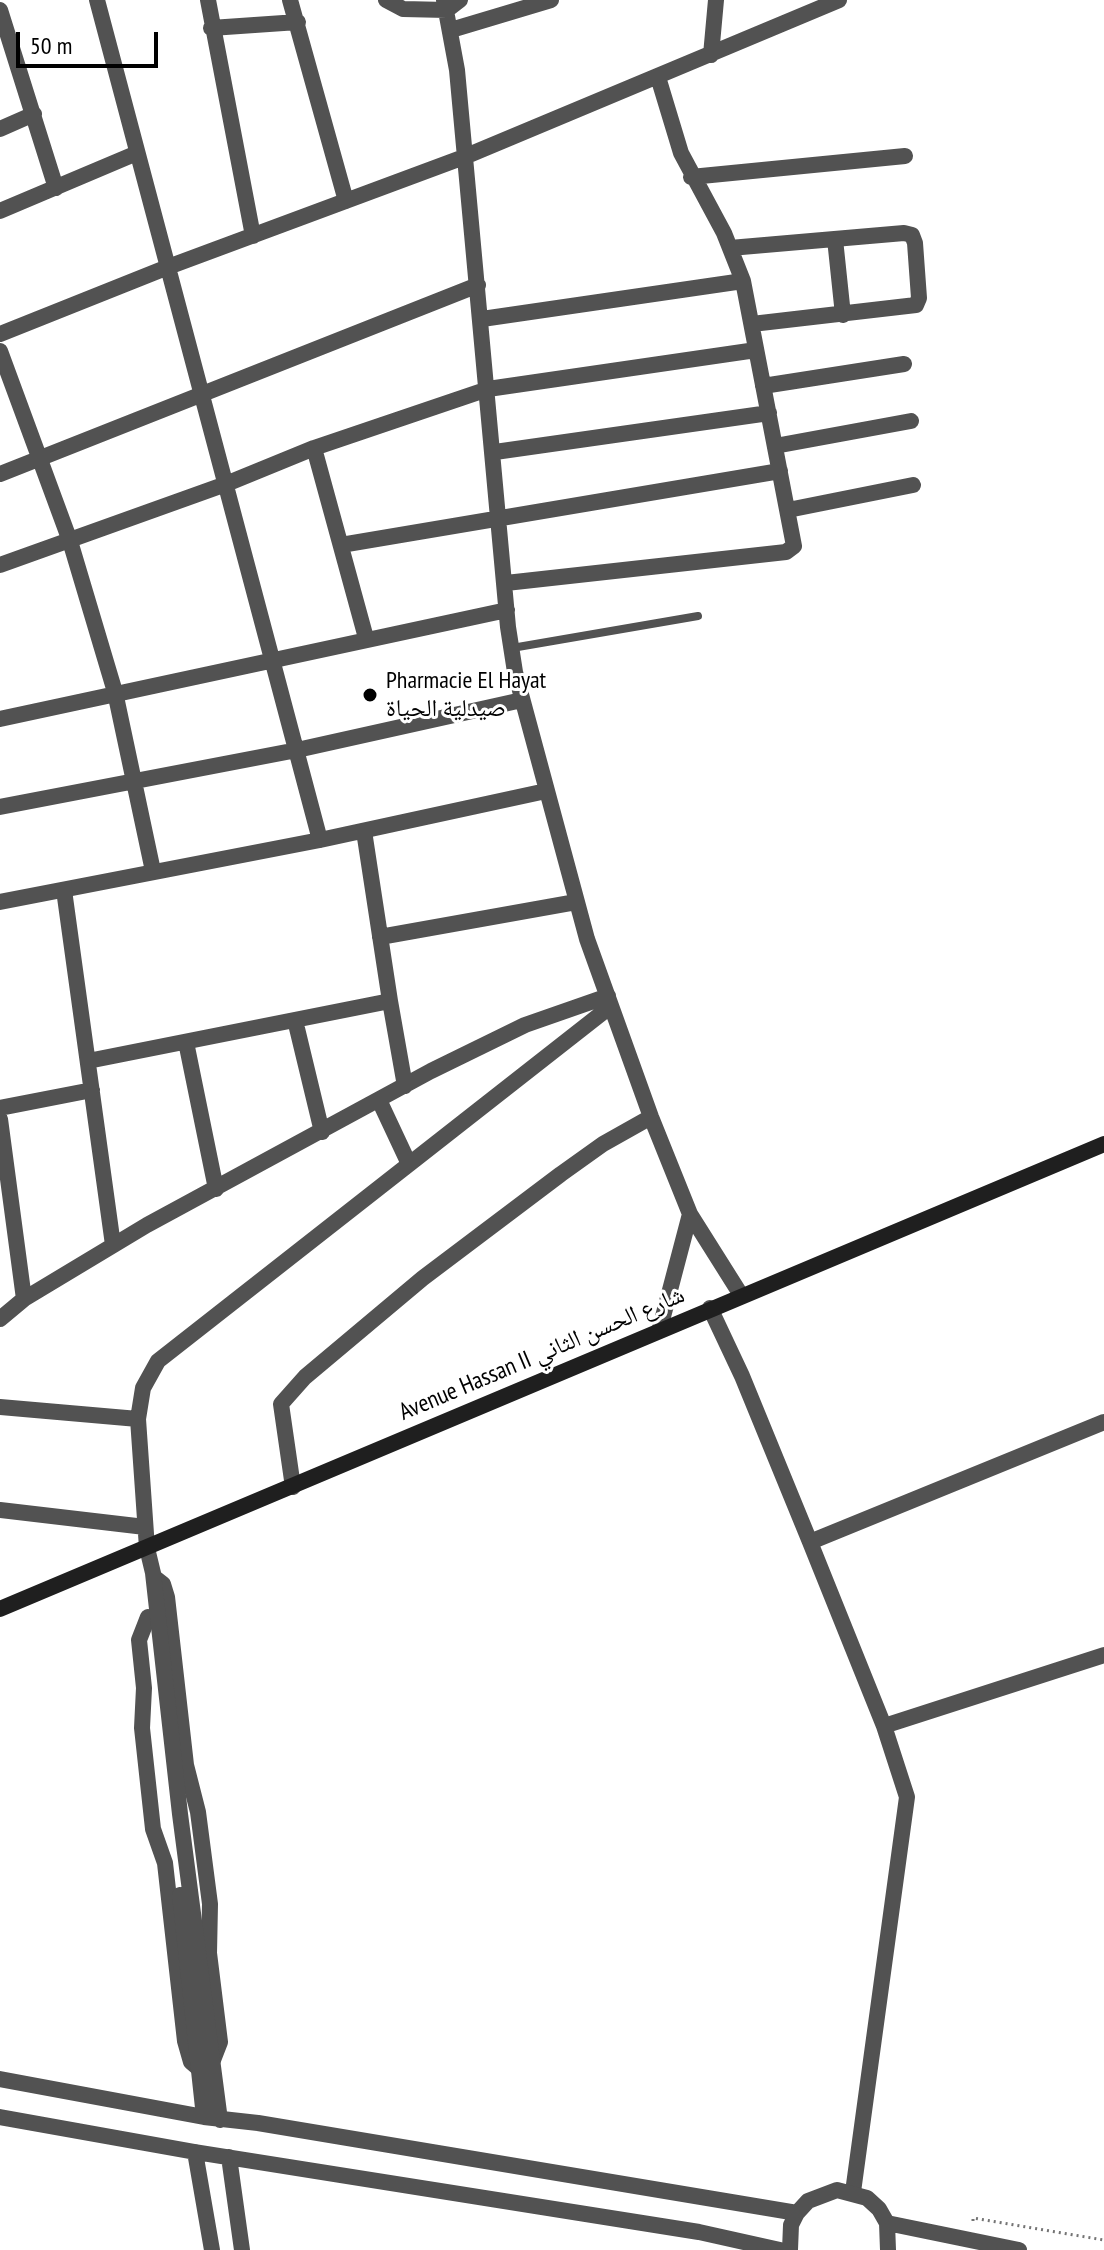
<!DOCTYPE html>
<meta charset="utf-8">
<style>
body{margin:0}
#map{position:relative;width:1104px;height:2250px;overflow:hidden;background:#fff;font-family:"PT Sans Narrow",sans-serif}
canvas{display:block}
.scale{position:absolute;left:16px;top:32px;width:142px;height:36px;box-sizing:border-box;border:4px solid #000;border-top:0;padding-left:10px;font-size:24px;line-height:28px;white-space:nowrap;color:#000;-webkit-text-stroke:6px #fff;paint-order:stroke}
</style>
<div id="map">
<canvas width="1104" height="2250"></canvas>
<div class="scale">50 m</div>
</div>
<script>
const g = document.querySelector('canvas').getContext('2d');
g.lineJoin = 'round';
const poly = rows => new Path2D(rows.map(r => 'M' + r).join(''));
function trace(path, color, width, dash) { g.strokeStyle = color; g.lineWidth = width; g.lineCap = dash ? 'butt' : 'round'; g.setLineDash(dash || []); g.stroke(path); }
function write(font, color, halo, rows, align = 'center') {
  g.font = font + ' "PT Sans Narrow","Noto Naskh Arabic",sans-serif'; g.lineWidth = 6; g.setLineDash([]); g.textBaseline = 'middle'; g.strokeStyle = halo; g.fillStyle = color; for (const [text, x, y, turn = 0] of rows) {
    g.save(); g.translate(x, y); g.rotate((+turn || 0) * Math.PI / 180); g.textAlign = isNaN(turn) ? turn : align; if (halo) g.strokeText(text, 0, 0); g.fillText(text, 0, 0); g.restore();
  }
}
const path = poly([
 [973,2221,973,2218,1104,2240]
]);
const service = poly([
 [512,648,698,616]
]);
const minor = poly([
 [97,0,320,840],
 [208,0,253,236],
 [290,0,346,201],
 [386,0,403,9,447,10,460,0],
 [444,0,457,70,508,627,515,672,587,939,651,1117,690,1214,741,1295],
 [0,10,56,188],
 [211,28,298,22],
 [451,30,551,0],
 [711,55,716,0],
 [0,129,34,114],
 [691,177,905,156],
 [0,211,137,153],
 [835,239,843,315],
 [730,248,904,233,912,235,915,243,919,298,916,305,752,324],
 [482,319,743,281],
 [0,334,168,267,464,157,839,0],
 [0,351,70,541,115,692,153,871],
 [763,386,904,364],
 [775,446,911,421],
 [314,448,366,638],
 [495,452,769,413],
 [0,474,478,285],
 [788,510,913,485],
 [341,545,780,471],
 [0,565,226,484,314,448,488,389,756,350],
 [506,583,786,552,794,546,743,281,724,233,681,153,658,77],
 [0,719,507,610],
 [0,807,297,750,522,700],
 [64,890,113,1245],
 [0,902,320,840,546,791],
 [380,937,576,902],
 [390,1001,405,1086],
 [295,1020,322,1132],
 [186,1042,216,1189],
 [88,1061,390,1001,364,831],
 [379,1100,409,1164],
 [0,1108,92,1090],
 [0,1119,24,1299],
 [710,1308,742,1376,810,1542,884,1726,907,1797,853,2192],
 [0,1319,24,1299,147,1225,431,1071,525,1025,608,996],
 [660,1328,690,1214],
 [0,1407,138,1419],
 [293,1487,281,1404,305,1377,423,1278,561,1174,603,1144,651,1117],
 [0,1510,145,1527],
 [810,1542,1104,1422],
 [147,1548,138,1419,143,1388,158,1361,611,1006],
 [154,1577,163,1584,167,1597,186,1765,198,1812,210,1904,209,1953,220,2042,213,2060],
 [148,1617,139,1640,144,1688,142,1728,153,1829,165,1863,185,2041,191,2062,198,2068],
 [884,1726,1104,1655]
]);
const tertiary = poly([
 [147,1548,153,1573,180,1814,220,2120],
 [180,1895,204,2117],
 [0,2079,204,2117,258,2123,797,2213],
 [0,2117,195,2152,699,2232,780,2250],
 [195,2152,212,2250],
 [229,2157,242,2250],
 [887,2223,1019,2250],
 [790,2250,791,2225,797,2213,808,2201,837,2190,867,2198,879,2209,887,2223,888,2250]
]);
const secondary = poly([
 [0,1609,1104,1144]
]);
const markers = [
 [370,695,8,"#000"]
];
const poiNames = [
 ["Pharmacie El Hayat",386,681],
 ["صيدلية الحياة",386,709]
];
const streetNames = [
 ["Avenue Hassan II شارع الحسن الثاني",542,1354,-23]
];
trace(path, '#747474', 3, [2, 4]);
trace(service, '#525252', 8);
trace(minor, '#525252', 16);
trace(tertiary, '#525252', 16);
trace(secondary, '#1f1f1f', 16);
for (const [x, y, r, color] of markers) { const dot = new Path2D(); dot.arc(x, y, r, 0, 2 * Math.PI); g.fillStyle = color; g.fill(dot); trace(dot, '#fff', 3); }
write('24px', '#000', '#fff', poiNames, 'left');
write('24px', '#000', '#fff', streetNames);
</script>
